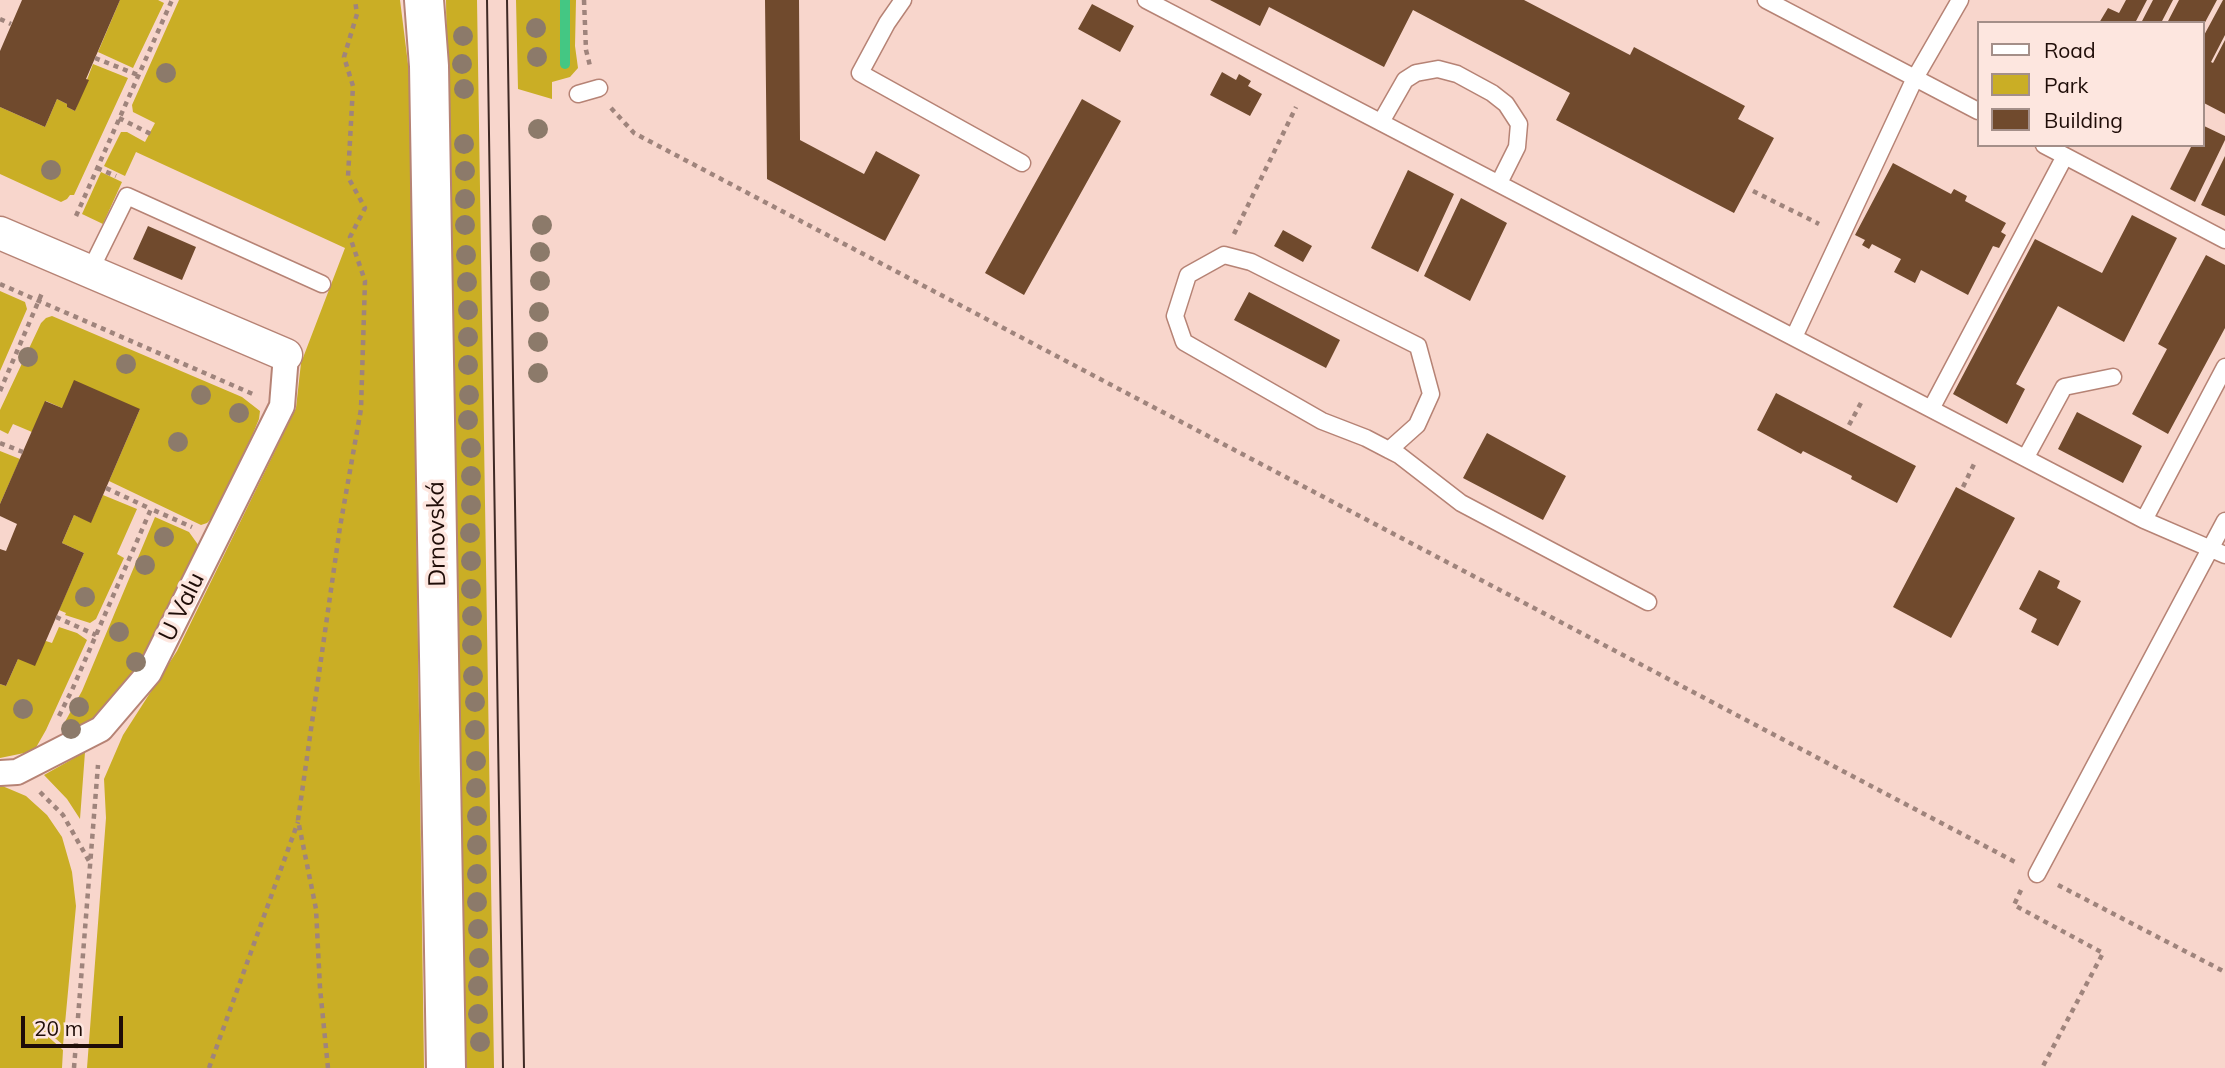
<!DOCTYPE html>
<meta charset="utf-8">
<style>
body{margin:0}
#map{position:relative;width:2225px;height:1068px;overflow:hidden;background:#f8d6cc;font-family:Mulish,sans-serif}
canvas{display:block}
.legend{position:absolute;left:1977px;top:21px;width:228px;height:126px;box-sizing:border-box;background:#fde6df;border:2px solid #a48f89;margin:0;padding:9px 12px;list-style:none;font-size:21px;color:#1f0d08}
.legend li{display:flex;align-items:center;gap:14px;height:35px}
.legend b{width:35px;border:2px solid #a48f89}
.scale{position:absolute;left:21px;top:1016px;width:102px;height:32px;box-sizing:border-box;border:4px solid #1f0d08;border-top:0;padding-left:9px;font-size:21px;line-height:24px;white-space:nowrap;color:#1f0d08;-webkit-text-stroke:5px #fde6df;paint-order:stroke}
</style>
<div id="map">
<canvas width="2225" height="1068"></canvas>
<ul class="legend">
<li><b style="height:9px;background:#fff"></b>Road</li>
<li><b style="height:19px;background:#caae25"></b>Park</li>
<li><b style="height:19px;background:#704a2d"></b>Building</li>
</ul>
<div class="scale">20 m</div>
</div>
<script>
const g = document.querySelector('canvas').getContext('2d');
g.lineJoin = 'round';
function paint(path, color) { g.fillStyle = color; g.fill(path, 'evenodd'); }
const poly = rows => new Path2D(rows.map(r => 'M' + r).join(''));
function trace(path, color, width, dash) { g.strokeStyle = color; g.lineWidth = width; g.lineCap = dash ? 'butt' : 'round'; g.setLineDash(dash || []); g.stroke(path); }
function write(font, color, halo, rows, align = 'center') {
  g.font = font + ' Mulish,sans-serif'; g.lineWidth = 7; g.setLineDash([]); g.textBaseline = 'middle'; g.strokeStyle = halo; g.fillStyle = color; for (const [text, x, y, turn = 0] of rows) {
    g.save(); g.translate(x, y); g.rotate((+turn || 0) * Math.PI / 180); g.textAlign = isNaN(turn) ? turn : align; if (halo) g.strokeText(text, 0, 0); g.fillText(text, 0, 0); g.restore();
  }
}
const green = poly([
 [120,0,158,0,164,3,133,68,98,52],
 [179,0,400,0,410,80,424,1068,87,1068,106,818,104,779,123,735,177,651,296,408,301,363,345,248,136,152,125,176,104,166,121,132,127,132,145,142,155,123,133,112,132,105],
 [446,0,477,0,494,1068,464,1068],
 [516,0,576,0,575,46,578,68,570,77,552,82,552,99,518,89],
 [93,64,128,78,74,195,70,195,67,199,61,202,0,174,0,107,45,127,57,99,67,104,67,107,75,111],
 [101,172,122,182,103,224,82,214],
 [0,291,25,302,27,309,0,371],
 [52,316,242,397,260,411,259,419,252,436,212,518,207,523,201,525,109,481,140,409,62,408,46,401,32,432,13,424,8,434,0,430,0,410,41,323,46,318],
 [0,451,20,459,0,504],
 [103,495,137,509,117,554,124,558,96,619,90,623,65,615,66,613,59,610,84,553,62,543,74,515,91,522],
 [155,517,189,532,199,546,153,647,126,686,90,723,77,732,61,729,82,691],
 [59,627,77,633,87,640,46,730,34,751,0,758,0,684,6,686,18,659,46,641,52,643],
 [85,752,80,819,67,799,44,775],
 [0,785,26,796,47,815,62,837,72,872,76,906,63,1045,47,1031,44,1033,63,1050,62,1068,0,1068]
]);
const stream = poly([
 [565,0,565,64]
]);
const building = poly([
 [22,0,120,0,86,79,89,80,75,111,67,107,67,104,57,99,45,127,0,107,0,51],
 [765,0,799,0,800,140,864,174,876,151,920,175,885,241,767,179],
 [1210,0,1524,0,1630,55,1634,47,1745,106,1738,119,1774,138,1734,213,1556,120,1570,93,1413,10,1384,67,1269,7,1260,26],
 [2126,0,2147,0,2135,23,2099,23,2108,8,2119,13],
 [2153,0,2173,0,2161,23,2141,23],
 [2179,0,2217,0,2202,28,2202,23,2167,23],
 [2223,0,2225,0,2225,35,2211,62,2213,63,2225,40,2225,114,2202,102,2202,39],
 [1092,4,1134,26,1120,52,1078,29],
 [1222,72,1236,80,1239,74,1251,81,1248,86,1262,94,1250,116,1210,95],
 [1082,99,1121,121,1024,295,985,273],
 [2202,125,2225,136,2225,140,2195,202,2170,189,2192,145,2202,145],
 [2225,156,2225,216,2201,205],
 [1893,163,1951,194,1954,189,1967,196,1965,201,2006,223,2001,232,2006,235,1999,248,1993,246,1968,295,1921,270,1915,283,1894,272,1901,259,1872,244,1869,249,1862,245,1865,240,1855,235],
 [1408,170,1454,194,1418,272,1371,248],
 [1461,198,1507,223,1470,301,1424,276],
 [2132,215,2177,238,2124,342,2058,306,2016,384,2025,389,2007,424,1953,394,2035,239,2102,273],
 [148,226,196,247,182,280,133,259],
 [1283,230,1312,246,1303,262,1274,246],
 [2206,255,2225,265,2225,328,2168,434,2132,414,2167,349,2158,344],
 [1249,292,1340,340,1326,368,1234,320],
 [74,380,140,409,91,523,74,515,62,543,84,553,35,666,18,659,6,686,0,684,0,549,6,551,17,524,0,516,0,504,45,401,62,408],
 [1776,393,1916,466,1897,503,1851,479,1852,476,1803,451,1801,454,1757,430],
 [2077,412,2142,446,2123,483,2058,449],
 [1487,433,1566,476,1543,520,1463,478],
 [1956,487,2015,518,1951,638,1893,607],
 [2039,570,2060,581,2057,588,2081,601,2058,646,2031,632,2037,619,2019,609]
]);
const path = poly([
 [584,0,586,50,590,66],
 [0,19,11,24],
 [95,58,138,75],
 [611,108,634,133,2017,863],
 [119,118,153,135],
 [97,168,116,176],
 [1753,191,1819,224],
 [76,216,172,0],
 [1234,234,1296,107],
 [0,284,255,395],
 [0,391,42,293],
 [1849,425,1862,401],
 [0,443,23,452],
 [1963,487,1976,460],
 [106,488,151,509],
 [56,617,96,635],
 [59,716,72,690,151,509,192,527],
 [40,792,63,815,89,861],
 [2058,885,2225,972],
 [2021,890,2014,905,2103,953,2042,1068],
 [74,1068,98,765],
 [209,1068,298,822],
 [328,1068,320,988,316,909,298,820,340,527,361,409,365,281,350,237,365,208,348,177,353,86,344,57,357,14,355,0]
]);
const service = poly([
 [903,0,887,23,860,73,1022,163],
 [1146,0,2144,520,2225,367],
 [1766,0,1978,111],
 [578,94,599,88],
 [1381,122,1405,80,1416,73,1438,69,1457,74,1492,93,1506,104,1519,124,1517,147,1499,183],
 [2044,145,2225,240],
 [90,271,127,196,322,284],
 [1794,337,1915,78,1960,0],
 [1931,409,2065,156],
 [1389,450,1417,425,1431,394,1418,346,1251,262,1224,255,1188,275,1175,316,1184,342,1322,421,1366,438,1389,450,1399,455,1461,503,1648,602],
 [2026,457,2064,387,2113,377],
 [2144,520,2225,555],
 [2037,874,2225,521]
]);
const pedestrian = poly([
 [0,773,17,772,101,729,149,673,282,406,286,355]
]);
const minor = poly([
 [0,233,286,355]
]);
const secondary = poly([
 [424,0,429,66,446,1068]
]);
const tram = poly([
 [487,0,503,1068],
 [507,0,524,1068]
]);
const trees = [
 [536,28],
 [463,36],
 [537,57],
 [462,64],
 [166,73],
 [464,89],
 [538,129],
 [464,144],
 [51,170],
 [465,171],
 [465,199],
 [465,225],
 [542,225],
 [540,252],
 [466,255],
 [540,281],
 [467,282],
 [468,310],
 [539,312],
 [468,337],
 [538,342],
 [28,357],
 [126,364],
 [468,365],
 [538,373],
 [201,395],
 [469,395],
 [239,413],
 [468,420],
 [178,442],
 [471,448],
 [471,476],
 [471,505],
 [470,533],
 [164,537],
 [471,561],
 [145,565],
 [471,589],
 [85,597],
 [472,616],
 [119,632],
 [472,645],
 [136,662],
 [473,676],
 [475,702],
 [79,707],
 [23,709],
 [71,729],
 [475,730],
 [476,761],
 [476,788],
 [477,816],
 [477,845],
 [477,874],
 [477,902],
 [478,929],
 [479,958],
 [478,986],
 [478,1014],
 [480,1042]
];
const streetNames = [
 ["Drnovská",437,534,-91],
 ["U Valu",182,607,-64]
];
paint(green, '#caae25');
trace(stream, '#44c783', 10);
paint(building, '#704a2d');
trace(service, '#b68375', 19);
trace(pedestrian, '#b68375', 28);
trace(minor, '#b68375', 35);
trace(secondary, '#b68375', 42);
trace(path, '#9f847c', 4.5, [5, 5]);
trace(service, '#fff', 16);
trace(pedestrian, '#fff', 24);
trace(minor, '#fff', 32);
trace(secondary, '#fff', 38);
trace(tram, '#3e2924', 2);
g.fillStyle = '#8c7a6a';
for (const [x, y] of trees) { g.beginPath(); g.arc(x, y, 10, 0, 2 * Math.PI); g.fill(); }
write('24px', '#1f0d08', '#fde6df', streetNames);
</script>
